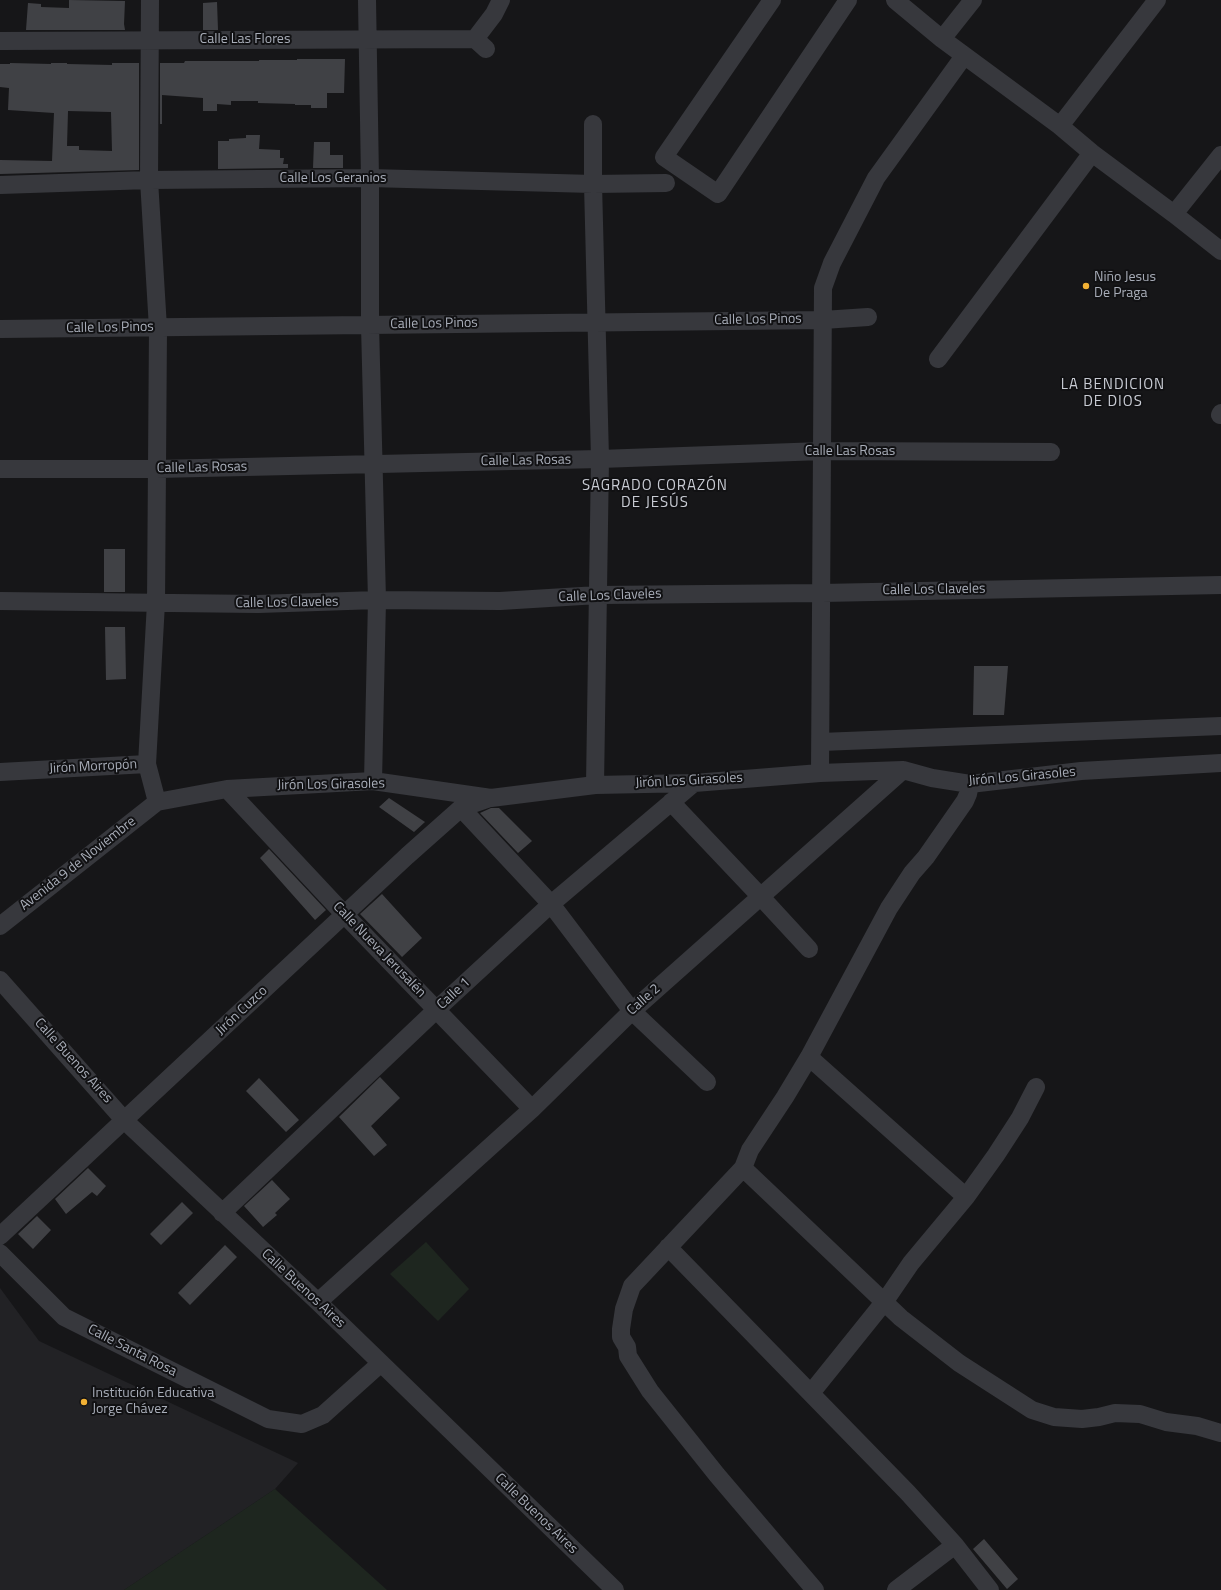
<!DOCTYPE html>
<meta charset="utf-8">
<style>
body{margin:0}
canvas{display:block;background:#161618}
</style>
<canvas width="1221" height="1590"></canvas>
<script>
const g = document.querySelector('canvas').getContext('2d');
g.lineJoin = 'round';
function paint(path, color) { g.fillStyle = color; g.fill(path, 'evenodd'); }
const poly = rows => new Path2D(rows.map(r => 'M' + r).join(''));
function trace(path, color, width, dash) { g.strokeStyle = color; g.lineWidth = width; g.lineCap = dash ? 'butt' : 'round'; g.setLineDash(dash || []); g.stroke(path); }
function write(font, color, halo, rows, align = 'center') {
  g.font = font + ' "Titillium Web",sans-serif'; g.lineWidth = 4; g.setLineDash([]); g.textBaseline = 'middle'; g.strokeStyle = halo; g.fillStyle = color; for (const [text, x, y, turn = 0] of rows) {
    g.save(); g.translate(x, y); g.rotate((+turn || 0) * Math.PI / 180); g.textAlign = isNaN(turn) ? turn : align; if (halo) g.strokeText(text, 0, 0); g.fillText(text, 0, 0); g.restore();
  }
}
const built = poly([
 [0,1288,39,1341,298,1463,275,1489,124,1590,0,1590]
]);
const green = poly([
 [426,1242,469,1289,438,1321,390,1274],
 [275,1489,387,1590,124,1590]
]);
const building = poly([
 [69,0,125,1,124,24,125,30,26,30,28,3,41,4,41,7,69,8],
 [217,2,218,30,203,30,203,3],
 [297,59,345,59,344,93,327,93,327,108,311,108,311,105,295,105,295,104,258,103,258,101,231,101,231,105,217,104,217,111,203,111,203,98,162,95,162,124,160,124,160,63,184,63,185,61,259,61,259,60,297,60],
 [10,63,51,64,51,63,67,63,67,64,112,65,112,63,139,63,139,170,0,174,0,160,52,161,54,113,8,110,9,88,0,87,0,64,10,64],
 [68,111,111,112,112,151,79,150,79,146,67,146],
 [246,135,260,135,259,149,280,150,280,158,284,158,283,164,288,164,288,168,218,169,218,141,229,141,229,139,246,138],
 [314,142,330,142,330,155,343,155,343,168,313,168],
 [104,549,125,549,125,592,104,592],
 [105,627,125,627,126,679,106,680],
 [974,666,1008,666,1004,715,973,715],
 [389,798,425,822,414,832,379,807],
 [491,808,499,808,532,841,518,853,480,813],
 [269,849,326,910,315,920,260,858],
 [382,894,422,938,402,957,360,914],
 [380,1077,400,1098,371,1126,387,1145,374,1156,339,1117],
 [259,1078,299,1120,286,1132,246,1091],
 [88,1168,106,1186,97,1196,92,1192,66,1214,55,1199],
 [272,1180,290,1199,275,1213,277,1215,263,1227,244,1206],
 [182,1202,193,1213,161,1245,150,1234],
 [37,1216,51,1230,33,1249,18,1234],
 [225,1245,237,1257,190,1305,178,1293],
 [984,1539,1018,1579,1007,1589,973,1549]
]);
const minor = poly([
 [367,0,370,178,370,325,377,600,373,781],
 [772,0,664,157,718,194,848,0],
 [895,0,942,39,1060,126,1092,153,1174,214,1221,251],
 [475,39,494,14,501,0],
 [942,39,973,0],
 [0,41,475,39,486,49],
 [593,124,593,184,600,459,595,785],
 [1060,126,1157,0],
 [0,185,149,180,370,178,593,184,666,183],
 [1174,214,1221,155],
 [0,329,823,320,868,317],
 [938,359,1092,153],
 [1220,415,1221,413],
 [0,469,156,469,600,459,822,451,1051,452],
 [0,601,258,604,377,600,500,601,598,595,822,593,1221,585],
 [821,742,1221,726],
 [147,764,156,603,158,328,149,180,150,0],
 [0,772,147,764,157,802],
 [820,773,823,288,832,263,876,178,964,56],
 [227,789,344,914,532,1109],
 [671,802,761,897,809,949],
 [461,808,551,904,632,1011,707,1082],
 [0,926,157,802,227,789,373,781,491,798,595,785,694,783,820,773,903,770,932,778,970,784,1081,771,1221,763],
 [0,980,125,1121,318,1302,615,1590],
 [809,1057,966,1197],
 [743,1168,901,1318,959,1363,1032,1410,1054,1417,1082,1419,1099,1417,1115,1413,1140,1414,1166,1422,1197,1426,1221,1433],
 [222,1213,436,1010,551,904,694,783],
 [0,1236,407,856,461,808,487,799],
 [668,1247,908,1493,955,1545,990,1590],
 [0,1253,64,1317,268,1419,302,1424,323,1415,381,1363],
 [318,1302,532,1109,632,1011,903,770],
 [811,1393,885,1301,911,1263,966,1197,996,1155,1020,1118,1036,1087],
 [815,1590,717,1475,650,1391,628,1356,627,1347,621,1337,621,1329,624,1309,632,1286,743,1168,750,1150,785,1097,809,1057,889,908,912,873,926,857,965,801,968,794,970,784],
 [896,1590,955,1545]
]);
const markers = [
 [1086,286,4,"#f2b134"],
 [84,1402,4,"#f2b134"]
];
const streetNames = [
 ["Calle Las Flores",245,40],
 ["Calle Los Geranios",333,179],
 ["Calle Los Pinos",758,320,-1],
 ["Calle Los Pinos",434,324,-1],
 ["Calle Los Pinos",110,328,-1],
 ["Calle Las Rosas",850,452],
 ["Calle Las Rosas",526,461,-1],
 ["Calle Las Rosas",202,468,-1],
 ["Calle Los Claveles",934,590,-1],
 ["Calle Los Claveles",610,596,-2],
 ["Calle Los Claveles",287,603,-1],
 ["Jirón Morropón",93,767,-3],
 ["Jirón Los Girasoles",1022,777,-5],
 ["Jirón Los Girasoles",689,781,-3],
 ["Jirón Los Girasoles",331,785,-1],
 ["Avenida 9 de Noviembre",78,864,-38],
 ["Calle Nueva Jerusalén",379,950,46],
 ["Calle 1",454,994,-43],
 ["Calle 2",644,1000,-42],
 ["Jirón Cuzco",242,1011,-43],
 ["Calle Buenos Aires",73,1061,48],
 ["Calle Buenos Aires",303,1289,43],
 ["Calle Santa Rosa",132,1351,27],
 ["Calle Buenos Aires",536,1514,44]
];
const poiNames = [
 ["Niño Jesus",1094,278],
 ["De Praga",1094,294],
 ["Institución Educativa",92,1394],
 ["Jorge Chávez",92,1410]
];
const neighbourhoodNames = [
 ["LA BENDICION",1113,385],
 ["DE DIOS",1113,402],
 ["SAGRADO CORAZÓN",655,486],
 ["DE JESÚS",655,503]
];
paint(built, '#222225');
paint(green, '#1e261f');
paint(building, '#404145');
trace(minor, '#37383d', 18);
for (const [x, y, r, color] of markers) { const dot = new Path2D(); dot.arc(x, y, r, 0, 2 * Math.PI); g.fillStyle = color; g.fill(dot); trace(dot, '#111113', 1.5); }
write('14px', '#a8adb8', '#111113', streetNames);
write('14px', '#a8adb8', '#111113', poiNames, 'left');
g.letterSpacing = '1px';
write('15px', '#c9ccd4', '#111113', neighbourhoodNames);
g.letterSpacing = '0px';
</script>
